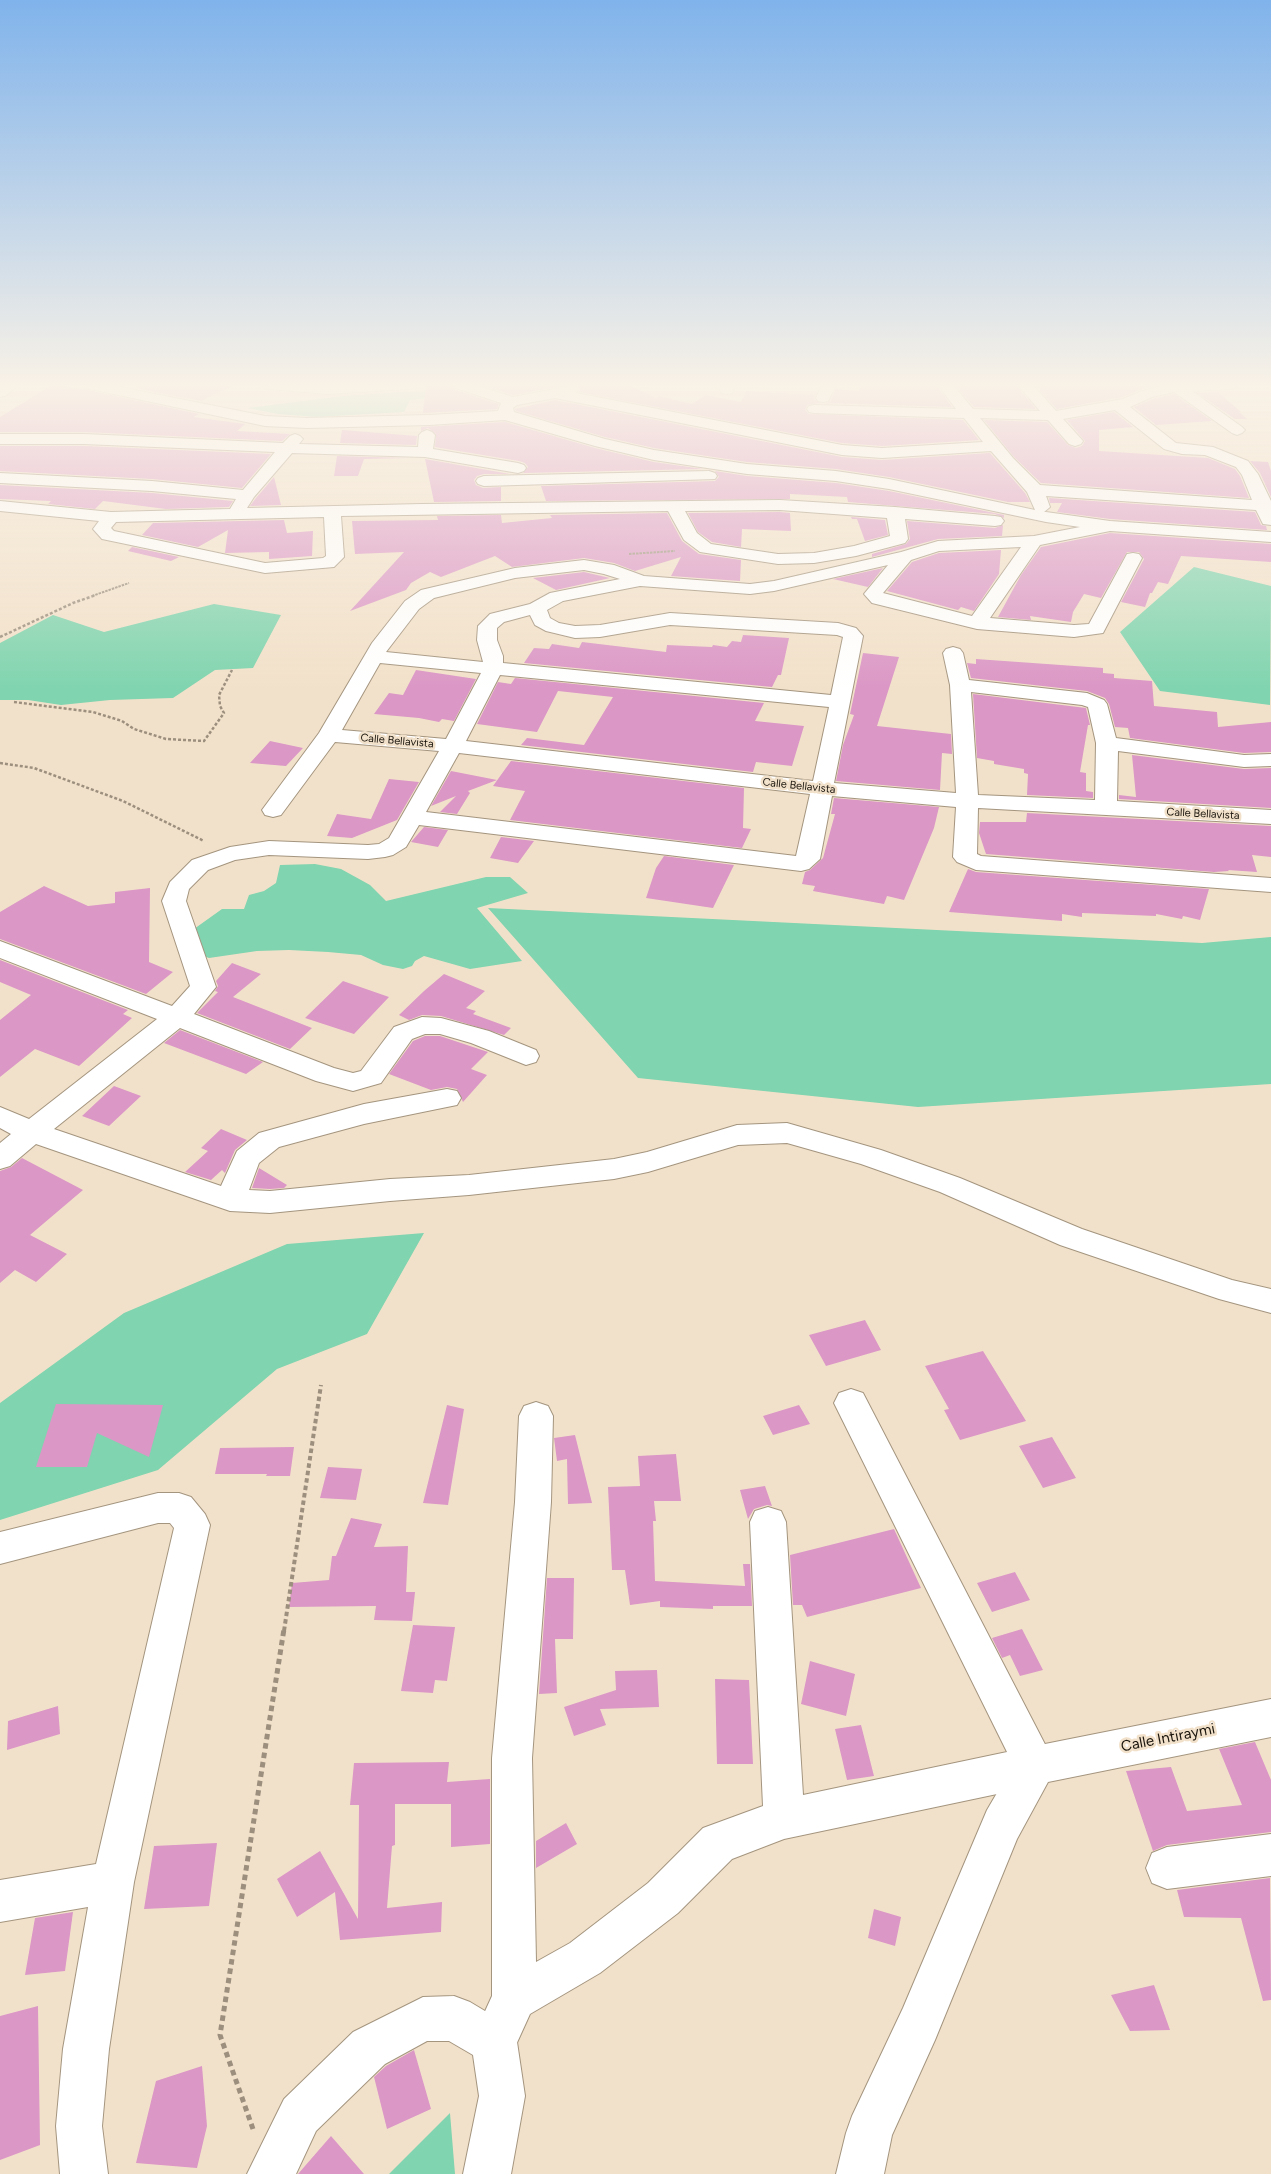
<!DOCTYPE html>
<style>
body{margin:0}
canvas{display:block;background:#f2e1ca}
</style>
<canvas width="1271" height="2174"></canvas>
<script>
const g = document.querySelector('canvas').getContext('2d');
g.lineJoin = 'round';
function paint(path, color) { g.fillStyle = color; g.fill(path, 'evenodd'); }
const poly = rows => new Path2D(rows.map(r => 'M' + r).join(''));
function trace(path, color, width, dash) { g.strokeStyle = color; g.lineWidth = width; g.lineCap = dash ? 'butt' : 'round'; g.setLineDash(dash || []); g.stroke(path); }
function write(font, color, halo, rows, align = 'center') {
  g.font = font + ' Figtree,sans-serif'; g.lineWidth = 5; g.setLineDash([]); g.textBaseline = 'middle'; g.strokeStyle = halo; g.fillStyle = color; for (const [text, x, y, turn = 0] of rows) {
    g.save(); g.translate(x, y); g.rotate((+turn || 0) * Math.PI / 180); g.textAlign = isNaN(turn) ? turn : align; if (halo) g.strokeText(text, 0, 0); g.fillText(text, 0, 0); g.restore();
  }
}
const green = poly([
 [442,389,459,395,410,400,404,412,316,417,278,414,248,408,343,396],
 [1194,567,1271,586,1270,705,1160,691,1120,632],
 [214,604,281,615,253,668,215,670,173,698,110,700,61,705,28,700,0,700,0,643,53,615,104,632],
 [315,864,341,869,370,885,386,901,486,877,510,877,528,893,477,908,522,961,470,969,424,956,415,961,412,966,403,969,383,965,361,955,328,952,289,950,257,951,209,958,198,954,194,929,222,909,244,909,249,895,264,891,276,883,280,865],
 [488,908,1202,943,1271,937,1271,1084,918,1107,638,1078],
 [424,1233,367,1334,277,1369,158,1470,0,1520,0,1403,124,1313,287,1244],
 [450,2113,455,2174,389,2174]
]);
const building = poly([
 [52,385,83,389,199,414,193,417,245,424,237,431,290,434,282,441,84,432,0,432,0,417],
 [139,385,234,385,201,401,135,388],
 [426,385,452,385,455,390,499,404,497,409,423,413],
 [481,385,567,385,513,395],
 [575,385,629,385,656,398,659,396,692,404,705,395,741,402,746,391,815,395,814,399,820,403,807,405,805,410,809,414,963,420,979,440,882,446,842,443,579,392,580,389],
 [862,385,936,385,952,407,825,403,830,402,836,389,859,391],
 [955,385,979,386,1016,385,1036,409,974,407],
 [1035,385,1161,385,1142,389,1122,397,1057,409],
 [1218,392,1241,412,1239,412,1247,419,1235,419,1197,393],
 [1174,394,1212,421,1156,425,1134,407,1153,399],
 [555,400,842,457,882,460,990,453,1025,493,1030,502,1008,502,889,477,836,469,747,462,654,448,605,437,516,411,515,409],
 [1114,412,1133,427,1099,430,1099,451,1208,458,1235,469,1240,476,1249,498,1041,483,1014,457,984,420,1047,422,1068,445,1076,448,1082,446,1085,441,1067,420],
 [505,422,595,448,654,462,703,469,523,473,528,467,525,463,519,461,435,447,436,434,428,428,421,431,421,427],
 [342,430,417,436,416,445,340,443],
 [0,446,84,446,271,454,242,488,152,479,0,471],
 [337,456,407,458,364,459,358,476,334,476],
 [425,459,510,474,484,474,477,476,474,480,476,485,483,488,501,487,501,501,434,502],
 [1250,461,1268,462,1271,471,1271,497,1260,473],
 [715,471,747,476,836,483,889,491,1004,515,1004,518,995,514,848,502,847,497,790,494,790,499,546,501,541,486,715,481,719,477],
 [274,477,281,505,250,506,256,498],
 [0,485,152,493,233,501,229,507,166,509,103,501,95,509,48,504,51,501,0,499],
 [1049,498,1255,512,1261,525,1266,526,1267,530,1110,519,1057,512,1062,503,1050,503],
 [780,512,790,513,791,531,742,529,741,547,712,542,698,532,688,513],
 [667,513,682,541,699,554,741,560,740,581,671,576,681,557,635,571,614,563,584,558,512,567,495,556,441,577,430,572,411,583,406,590,350,611,404,552,355,554,352,521,438,520,437,516,501,515,502,523,552,518,550,515],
 [851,517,885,520,888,535,865,541,857,519,852,519],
 [284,520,287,533,313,531,312,556,269,559,269,552,225,553,228,530,198,547,142,535,153,523],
 [907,521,995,528,1003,525,1002,536,938,539,872,557,872,554,906,544,910,539],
 [1110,533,1271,544,1271,562,1181,556,1168,584,1158,582,1152,593,1150,593,1145,607,1121,602,1144,559,1139,552,1127,552,1101,598,1084,594,1073,612,1071,622,1030,616,1031,620,998,617,1021,575,1041,547],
 [132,547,179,557,171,561,128,551],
 [1001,550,999,574,974,611,961,607,958,610,887,591,912,562,939,553],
 [883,568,868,587,833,579],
 [584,572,610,578,556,590,533,578],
 [743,635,789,638,781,675,778,675,772,687,524,663,534,648,549,649,552,644,579,648,582,642,666,652,667,645,712,647,713,645,727,647,732,641,741,642],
 [863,653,899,657,877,726,951,734,952,754,942,753,940,790,836,781,843,745,854,715,850,714],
 [976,659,1103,668,1103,673,1114,674,1114,678,1152,681,1154,706,1217,712,1218,727,1271,722,1271,752,1244,753,1130,738,1128,728,1115,727,1109,704,1105,698,1087,691,971,678,967,663,976,664],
 [416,670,476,679,454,721,442,719,439,722,419,718,374,714,389,693,403,695],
 [515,678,764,703,755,721,804,726,792,766,756,762,753,772,521,745,527,738,584,745,613,697,558,691,537,732,477,724,498,682,511,684],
 [973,694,1086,708,1090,725,1088,725,1080,772,1086,773,1086,791,1093,792,1093,798,1027,795,1028,774,1024,773,1024,769,994,764,994,761,977,758],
 [270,741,303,748,286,766,250,763],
 [1132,755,1244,769,1271,768,1271,808,1119,799,1119,795,1136,797],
 [511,761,744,788,743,828,751,829,742,848,510,820,525,791,493,786],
 [451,771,497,780,468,791,470,793,457,814,440,812,456,796,431,806],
 [389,779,419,782,397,820,352,838,327,836,337,814,371,819],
 [834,798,939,807,934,828,904,900,887,896,884,904,813,891,815,886,802,884,805,872,810,870,823,858,835,814,831,814],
 [1027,813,1271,826,1271,857,1252,855,1257,872,1228,870,1229,871,1214,872,986,854,979,833,980,822,1026,822],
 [424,827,448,830,438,847,411,842],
 [501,837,534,841,518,863,490,858],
 [664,856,734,865,713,908,646,898,656,868],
 [968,869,976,872,1209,889,1200,920,1183,916,1182,919,1156,914,1156,916,1082,913,1082,917,1062,914,1062,921,949,912],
 [44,886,88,906,115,903,115,892,150,888,149,962,173,972,146,994,0,939,0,912],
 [0,960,128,1010,123,1014,132,1018,79,1066,35,1049,0,1077,0,1020,31,995,0,982],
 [232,963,261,974,233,997,312,1028,290,1049,197,1013,218,992,215,991,218,986,216,981],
 [444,974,485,991,466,1008,476,1011,473,1014,511,1028,504,1035,441,1016,422,1015,409,1020,399,1015,424,991],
 [343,981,389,997,354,1034,305,1018],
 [180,1030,263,1062,246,1074,164,1043],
 [425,1036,440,1036,488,1052,471,1069,487,1075,463,1102,457,1089,447,1087,431,1090,389,1074,413,1041],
 [114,1086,141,1096,109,1126,82,1116],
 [221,1129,247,1140,235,1150,225,1173,222,1170,211,1180,185,1172,208,1151,201,1148],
 [22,1158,83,1190,30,1235,67,1254,36,1282,15,1270,0,1283,0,1171,11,1167],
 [259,1168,287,1185,284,1188,270,1189,252,1188],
 [865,1320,881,1350,826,1366,809,1335],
 [983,1351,1026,1421,960,1440,944,1410,949,1409,925,1366],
 [56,1404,163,1405,149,1457,97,1433,87,1467,36,1467],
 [447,1405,464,1409,448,1505,423,1503],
 [799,1405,810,1424,773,1435,763,1416],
 [575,1435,592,1503,568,1504,567,1459,557,1461,554,1438],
 [1052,1437,1076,1478,1043,1488,1019,1446],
 [294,1447,290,1476,266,1476,267,1474,215,1474,220,1448],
 [676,1454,681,1501,654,1501,656,1521,653,1521,655,1581,745,1586,743,1564,750,1564,752,1606,713,1606,713,1609,660,1607,660,1601,630,1605,625,1570,612,1570,608,1487,640,1486,638,1456],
 [328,1467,362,1469,356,1500,320,1498],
 [765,1486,772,1506,767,1505,754,1509,748,1519,740,1490],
 [351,1518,382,1524,374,1547,408,1546,406,1592,415,1592,412,1621,374,1620,376,1606,289,1607,292,1583,329,1580,332,1556,336,1556],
 [894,1529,921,1588,807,1617,802,1605,793,1605,790,1555],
 [1015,1572,1030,1600,992,1612,977,1583],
 [547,1578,574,1578,573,1639,555,1639,557,1693,539,1694],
 [413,1625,455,1627,447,1681,435,1680,433,1693,401,1691],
 [1022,1629,1043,1670,1020,1676,1010,1655,1002,1658,992,1638],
 [810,1661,855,1674,846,1716,801,1704],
 [657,1670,659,1707,600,1709,606,1725,574,1736,564,1707,616,1690,615,1671],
 [715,1679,749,1680,753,1764,717,1764],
 [58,1706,60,1734,7,1750,8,1721],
 [861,1725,874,1776,847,1780,835,1729],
 [1255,1742,1271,1780,1271,1832,1167,1845,1153,1851,1126,1771,1171,1767,1187,1811,1242,1805,1219,1749],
 [449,1762,447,1782,490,1779,490,1844,451,1847,451,1804,395,1804,395,1845,392,1846,387,1908,442,1902,441,1932,340,1940,335,1892,297,1917,277,1879,320,1851,358,1919,359,1805,350,1805,354,1763],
 [566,1823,577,1844,536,1868,536,1841],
 [217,1843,209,1906,144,1909,154,1846],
 [1270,1878,1271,2000,1263,2001,1241,1918,1184,1917,1177,1890],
 [874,1909,901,1917,895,1946,868,1938],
 [73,1912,65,1971,25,1975,35,1918],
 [1154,1985,1170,2030,1130,2031,1111,1995],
 [38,2006,40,2145,0,2160,0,2016],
 [414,2050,431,2109,387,2129,374,2077,386,2066],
 [202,2066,207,2126,197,2168,136,2163,156,2081],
 [331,2136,364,2174,298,2174]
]);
const pathFar3 = poly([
 [629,554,675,551],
 [92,596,129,583]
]);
const pathFar2 = poly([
 [0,637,73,603,96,595],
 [14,702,93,712,122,721,134,729,166,739,204,741,224,713,220,706,219,695,232,670],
 [0,763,34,768,123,801,204,841]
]);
const pathFar1 = poly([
 [284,1631,321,1385]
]);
const path = poly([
 [253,2129,220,2035,284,1629]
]);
const minor = poly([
 [2,385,18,385,5,396,0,397,0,386,2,385],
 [83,385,110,385,265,416,307,418,429,415,498,411,501,403,456,388,454,385,475,385,513,397,571,386,576,387,578,390,576,393,842,445,882,448,983,442,964,418,814,413,809,412,807,409,809,406,814,405,956,409,938,385,953,385,973,409,1040,411,1018,385,1033,385,1056,411,1123,399,1142,391,1168,385,1237,385,1235,388,1230,389,1192,391,1242,427,1245,430,1242,433,1237,435,1232,433,1174,392,1152,397,1130,407,1176,443,1213,447,1248,461,1258,474,1271,501,1271,525,1263,524,1256,510,1046,496,1050,507,1044,512,1046,512,1110,521,1271,532,1271,542,1110,531,1040,545,990,618,1074,625,1089,624,1127,554,1133,553,1139,554,1142,558,1103,633,1074,637,977,629,872,603,864,594,888,565,774,591,750,594,640,586,563,601,547,610,550,618,559,623,575,626,600,625,670,613,838,623,856,628,863,636,834,783,956,793,950,685,943,653,946,649,953,647,960,649,963,653,969,680,1087,693,1104,700,1107,704,1116,738,1244,755,1271,754,1271,766,1244,767,1118,751,1117,801,1271,810,1271,824,978,808,977,854,981,856,1271,878,1271,892,976,870,957,862,953,857,956,807,832,796,820,859,809,869,801,871,419,825,406,847,393,855,385,857,368,859,269,855,235,860,208,870,189,889,186,901,216,987,194,1014,334,1068,353,1073,361,1071,394,1027,422,1017,441,1018,489,1031,536,1050,539,1056,536,1062,526,1065,471,1043,440,1034,425,1034,412,1039,381,1083,353,1091,316,1081,180,1028,54,1129,221,1186,237,1151,259,1133,364,1104,447,1089,457,1091,461,1098,457,1105,447,1107,364,1124,279,1147,259,1163,249,1190,270,1191,390,1179,469,1175,614,1159,647,1152,737,1125,787,1123,881,1150,960,1178,1082,1229,1232,1280,1271,1289,1271,1313,1219,1299,1060,1245,940,1192,861,1164,787,1143,738,1145,648,1172,614,1179,469,1195,390,1201,270,1213,230,1211,36,1144,10,1166,0,1169,0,1143,11,1134,0,1128,0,1107,29,1119,157,1019,0,958,0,941,172,1006,190,986,162,901,170,882,192,860,230,847,269,841,368,845,379,844,389,838,439,751,335,742,281,815,273,817,265,815,262,810,319,733,372,643,405,601,421,590,515,568,584,560,614,565,644,576,750,584,774,581,901,552,938,541,1034,536,1080,527,1046,522,889,489,836,481,747,474,654,460,595,446,505,420,429,425,307,428,265,426,90,389,85,388,83,385],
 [555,398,842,455,882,458,991,451,1027,492,1035,510,889,479,836,471,747,464,654,450,605,439,514,412,513,408,517,405,555,398],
 [1115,410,1164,449,1182,454,1205,455,1236,467,1242,475,1252,500,1040,485,1013,458,980,418,1048,420,1069,444,1075,446,1081,444,1083,441,1063,419,1115,410],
 [1021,547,972,616,883,593,911,560,939,551,1021,547],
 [584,570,604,574,620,579,550,593,530,604,490,614,478,626,477,640,483,662,386,652,419,609,434,598,515,578,584,570],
 [530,615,535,625,546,631,575,638,600,637,670,625,837,635,843,637,831,695,503,663,503,656,497,640,497,628,504,622,530,615],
 [380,663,481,673,446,739,342,730,380,663],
 [500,675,829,707,813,781,466,741,500,675],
 [971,692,1082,705,1088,707,1096,743,1095,800,978,795,971,692],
 [459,753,810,794,796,856,426,812,459,753],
 [262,385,328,386,416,385,414,388,409,389,328,394,269,389,264,388,262,385],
 [722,385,736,385,732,393,727,394,722,393,720,390,722,385],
 [822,385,836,385,828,401,823,402,818,401,816,398,822,385],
 [427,430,432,432,435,435,433,449,518,463,524,465,526,468,524,471,518,473,425,457,292,453,254,497,247,508,422,504,780,500,895,507,995,516,1001,517,1004,521,1001,525,995,526,905,519,908,539,905,543,856,556,814,563,778,564,700,552,684,540,668,511,341,516,344,557,334,567,265,573,102,539,93,529,99,521,0,511,0,501,111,512,230,509,236,499,152,491,0,483,0,473,152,481,243,490,275,452,84,444,0,444,0,434,84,434,283,443,290,436,295,434,300,436,303,439,299,444,418,447,419,435,422,432,427,430],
 [780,510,887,518,890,536,854,546,814,553,778,554,711,544,697,533,685,511,780,510],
 [324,517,326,556,323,558,265,563,114,531,111,528,116,522,324,517],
 [709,471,715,473,717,476,715,479,484,486,478,484,476,481,478,478,484,476,709,471],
 [851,1389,863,1393,1049,1752,1055,1766,1049,1780,1035,1786,784,1839,732,1859,678,1913,600,1973,530,2014,510,2058,494,2065,478,2058,471,2042,492,1996,492,1758,515,1502,519,1416,524,1406,536,1402,548,1406,553,1416,551,1502,532,1758,536,1962,570,1943,648,1883,703,1828,763,1806,750,1522,755,1511,768,1507,781,1511,786,1522,803,1795,1007,1752,834,1403,839,1393,851,1389],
 [158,1493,179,1493,191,1497,205,1514,210,1525,134,1882,109,2049,102,2126,108,2174,60,2174,56,2126,63,2049,88,1907,0,1922,0,1880,96,1864,174,1528,170,1523,158,1523,0,1564,0,1532,158,1493],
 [1271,1834,1271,1876,1167,1889,1152,1883,1146,1868,1152,1853,1167,1847,1271,1834]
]);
const major = poly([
 [1271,1699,1271,1737,1048,1782,1017,1839,935,2040,892,2135,884,2174,836,2174,846,2133,852,2116,903,2008,987,1810,1021,1752,1035,1746,1065,1740,1271,1699],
 [454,1996,470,2002,510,2026,517,2042,525,2096,511,2174,463,2174,479,2096,473,2055,449,2041,427,2041,385,2064,316,2131,296,2174,247,2174,284,2099,353,2032,423,1997,454,1996]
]);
const farStreetnames = [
 ["Calle Bellavista",397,741,5],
 ["Calle Bellavista",799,786,6],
 ["Calle Bellavista",1203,814,3]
];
const nearStreetnames = [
 ["Calle Intiraymi",1168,1738,-11]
];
paint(green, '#80d4af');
paint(building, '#db97c6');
trace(minor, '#a4957f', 2);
trace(major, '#a4957f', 2);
trace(pathFar3, '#9c8f7e', 2, [2.5, 1]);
trace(pathFar2, '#9c8f7e', 2.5, [3, 2]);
trace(pathFar1, '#9c8f7e', 4, [4.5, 3]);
trace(path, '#9c8f7e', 5, [5.5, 4]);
paint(minor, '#fff');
paint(major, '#fff');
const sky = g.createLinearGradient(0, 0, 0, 689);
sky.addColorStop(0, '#80b3eb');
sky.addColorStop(0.56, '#f9f2e7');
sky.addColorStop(1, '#f9f2e700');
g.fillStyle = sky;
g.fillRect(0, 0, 1271, 689);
write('11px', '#1a150d', '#f2e1ca', farStreetnames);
write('15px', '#1a150d', '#f2e1ca', nearStreetnames);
</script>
